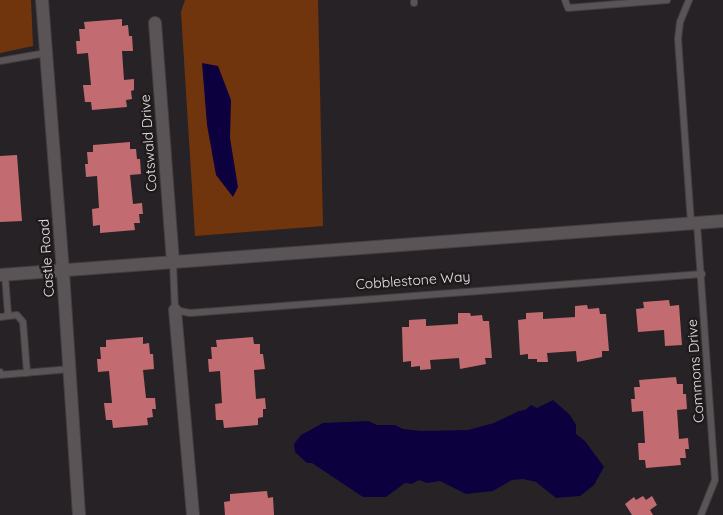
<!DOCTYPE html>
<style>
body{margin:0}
canvas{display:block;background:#272225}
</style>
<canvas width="723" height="515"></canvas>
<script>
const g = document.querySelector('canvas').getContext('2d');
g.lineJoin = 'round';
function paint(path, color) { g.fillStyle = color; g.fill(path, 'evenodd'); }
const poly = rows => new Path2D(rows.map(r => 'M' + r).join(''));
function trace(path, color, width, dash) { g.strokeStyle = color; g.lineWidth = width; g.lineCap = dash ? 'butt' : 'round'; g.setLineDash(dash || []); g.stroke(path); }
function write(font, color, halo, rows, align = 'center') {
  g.font = font + ' Quicksand,sans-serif'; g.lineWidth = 5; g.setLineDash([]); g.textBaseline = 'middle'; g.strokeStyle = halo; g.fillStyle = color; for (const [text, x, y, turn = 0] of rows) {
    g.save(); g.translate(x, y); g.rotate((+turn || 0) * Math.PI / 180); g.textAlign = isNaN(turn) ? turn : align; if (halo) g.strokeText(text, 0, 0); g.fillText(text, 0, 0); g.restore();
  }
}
const green = poly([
 [0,0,31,0,33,46,0,53],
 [185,0,318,0,323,226,195,236,181,12]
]);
const water = poly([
 [202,63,218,66,231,100,230,138,238,187,233,197,216,175,207,125],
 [553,400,570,415,576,425,576,434,585,441,604,467,594,485,580,496,556,498,536,482,523,479,512,480,493,491,466,494,440,481,427,483,419,480,412,484,405,483,386,497,363,497,312,463,307,463,295,452,294,444,301,435,323,423,368,421,377,425,395,425,403,429,421,431,468,430,494,423,519,411,525,410,531,405,537,408]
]);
const building = poly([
 [122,19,122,26,128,25,129,36,132,36,133,51,122,51,124,80,134,79,134,90,131,91,132,99,126,100,127,107,92,110,91,102,85,102,83,85,91,85,88,53,77,54,76,41,80,41,79,29,85,29,84,22],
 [130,142,130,149,136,149,137,159,140,159,141,174,130,175,133,204,142,203,143,214,139,214,140,223,134,223,135,230,100,233,100,225,93,226,92,209,99,208,97,176,86,177,85,164,88,164,87,152,93,152,93,145],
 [17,155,22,221,0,222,0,156],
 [669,300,670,306,679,305,682,345,665,346,664,330,638,332,636,309,644,308,643,302],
 [587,305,588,309,599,308,600,314,606,314,609,351,602,351,602,357,577,362,576,351,547,353,548,362,537,362,537,359,528,359,528,354,520,355,518,320,526,319,526,313,543,312,543,319,575,317,575,306],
 [458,313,470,313,471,316,482,315,483,321,489,321,492,358,485,358,486,364,460,369,459,358,430,360,431,369,420,370,420,366,411,367,411,361,403,362,402,327,409,327,409,320,426,319,426,326,458,324],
 [143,337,143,344,149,343,150,354,153,354,154,369,143,370,146,398,155,398,156,409,152,409,153,417,147,418,148,425,113,428,112,420,106,420,104,403,112,403,109,371,98,372,97,359,101,359,100,347,106,347,106,340],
 [253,337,254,344,260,344,260,354,263,354,265,369,254,370,256,399,265,398,266,409,263,409,263,417,258,418,258,425,224,428,223,420,216,420,215,404,222,403,220,371,209,372,208,359,212,359,211,347,217,347,216,340],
 [676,377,677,384,683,384,683,394,686,394,687,409,677,410,679,439,688,438,689,449,685,449,686,458,680,458,681,465,646,468,645,460,639,460,638,443,645,443,643,411,632,412,631,399,635,399,634,387,640,387,639,380],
 [267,491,268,498,273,497,274,515,225,515,224,502,230,501,230,494],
 [643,496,646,500,652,496,657,505,650,510,653,515,632,515,625,504,634,497,636,500]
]);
const lane = poly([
 [414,0,414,3],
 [565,0,568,8,667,0],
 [689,0,680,22,678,39,691,223],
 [0,61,46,53],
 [697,223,715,480,701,515],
 [173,262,175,310,190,313,702,274],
 [5,275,8,314],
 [0,317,17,315,23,322,27,373],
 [0,372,0,375,70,369]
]);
const street = poly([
 [42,0,63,272,79,515],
 [155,23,173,262],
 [0,275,723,221],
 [175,310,193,515]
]);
const streetNames = [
 ["Cotswald Drive",149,143,-94],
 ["Castle Road",47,258,-94],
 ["Cobblestone Way",413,281,-4],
 ["Commons Drive",696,371,-94]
];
paint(green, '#71350d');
paint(water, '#0d003f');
paint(building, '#c26c71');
trace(lane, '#433f41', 8);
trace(street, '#433f41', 14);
trace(lane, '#5a5457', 6);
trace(street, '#5a5457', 12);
write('14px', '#e5e2e4', '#1e191b', streetNames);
</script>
